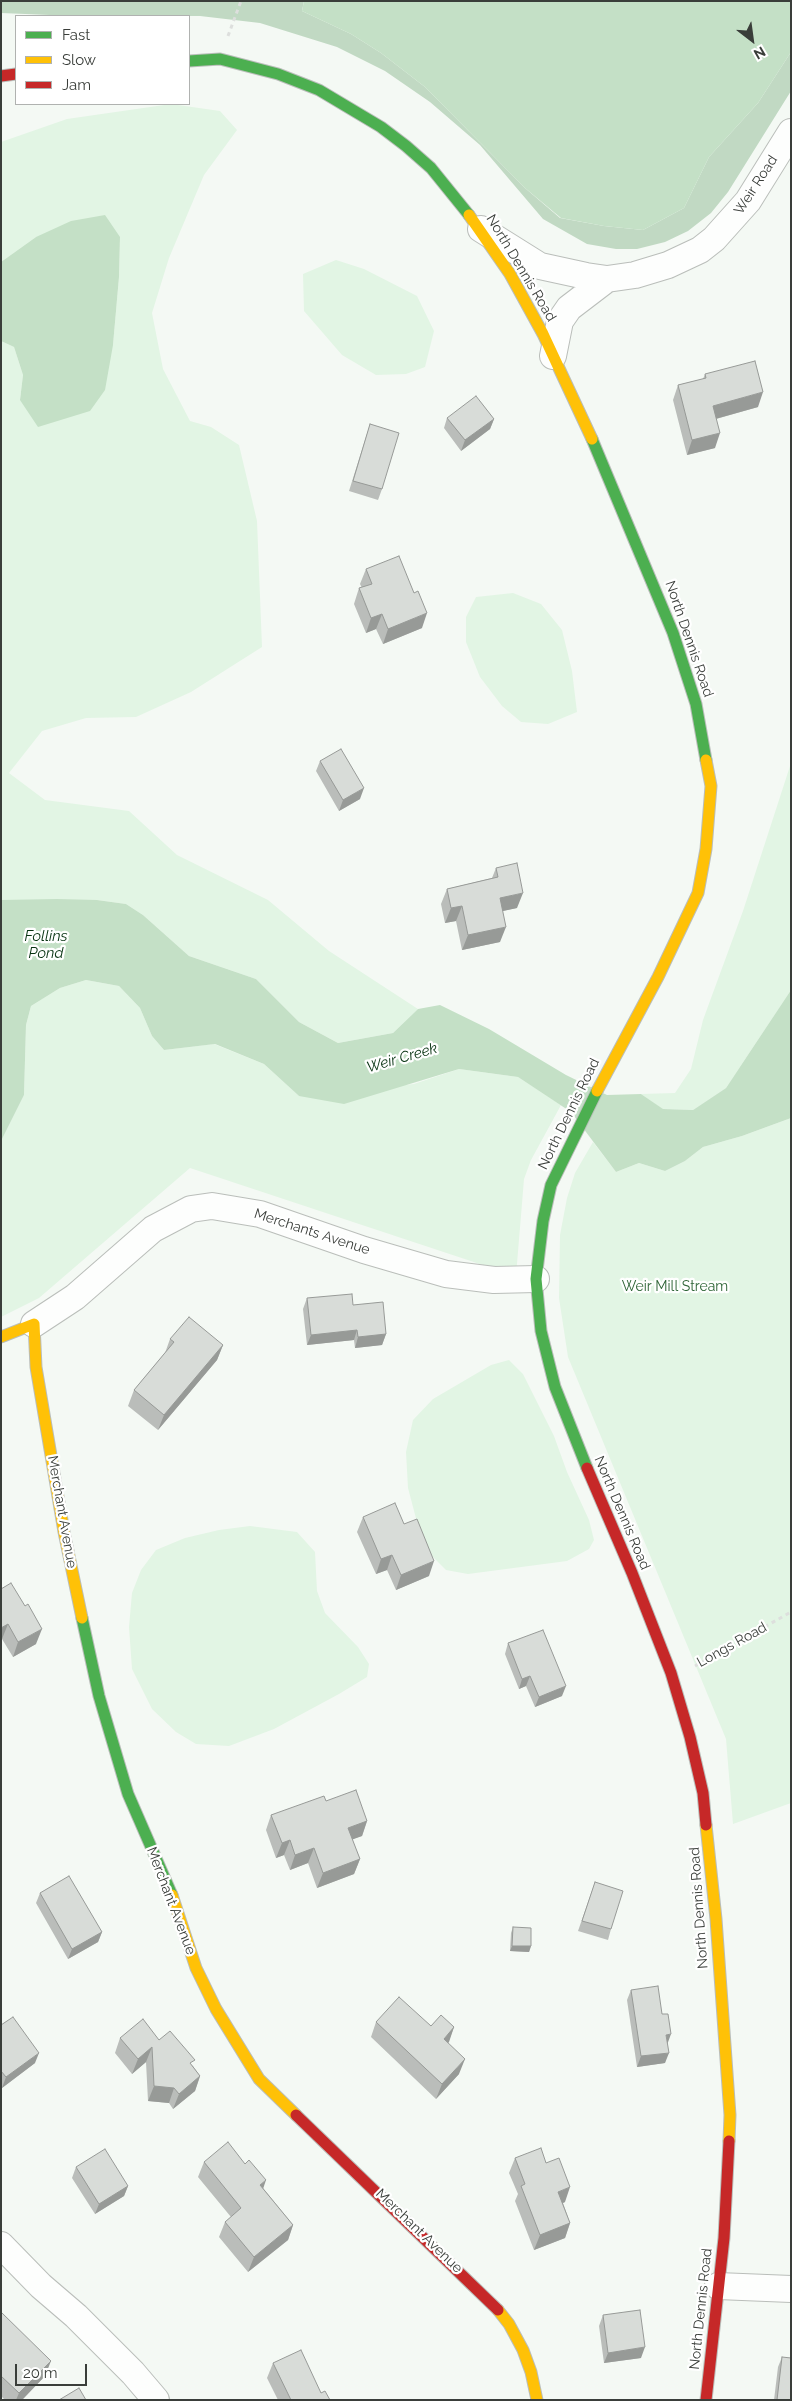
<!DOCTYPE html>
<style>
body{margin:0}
#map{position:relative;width:792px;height:2401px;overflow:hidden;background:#f4f9f4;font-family:Raleway,sans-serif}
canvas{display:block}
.frame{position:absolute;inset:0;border:2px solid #3a3e3a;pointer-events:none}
.legend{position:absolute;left:15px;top:15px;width:175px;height:90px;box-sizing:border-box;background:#fff;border:1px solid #b0b2b0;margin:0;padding:6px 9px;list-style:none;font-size:15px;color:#3a3e3a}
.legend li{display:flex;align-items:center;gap:10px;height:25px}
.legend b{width:25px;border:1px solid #b0b2b0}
.north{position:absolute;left:727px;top:15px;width:50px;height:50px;-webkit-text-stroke:4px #fff;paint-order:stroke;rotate:150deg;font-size:14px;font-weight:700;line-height:20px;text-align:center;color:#3a3e3a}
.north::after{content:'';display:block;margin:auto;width:18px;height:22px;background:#3a3e3a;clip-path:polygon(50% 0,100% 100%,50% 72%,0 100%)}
.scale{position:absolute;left:15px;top:2364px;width:72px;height:22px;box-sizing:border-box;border:2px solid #3a3e3a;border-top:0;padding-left:6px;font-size:15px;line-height:18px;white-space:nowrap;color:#3a3e3a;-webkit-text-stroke:4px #fff;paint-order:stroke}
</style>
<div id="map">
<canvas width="792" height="2401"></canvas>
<div class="frame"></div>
<ul class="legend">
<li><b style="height:6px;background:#4caf50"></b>Fast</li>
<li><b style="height:6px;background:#ffc107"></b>Slow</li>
<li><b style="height:6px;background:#c62828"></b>Jam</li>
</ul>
<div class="north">N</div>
<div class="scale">20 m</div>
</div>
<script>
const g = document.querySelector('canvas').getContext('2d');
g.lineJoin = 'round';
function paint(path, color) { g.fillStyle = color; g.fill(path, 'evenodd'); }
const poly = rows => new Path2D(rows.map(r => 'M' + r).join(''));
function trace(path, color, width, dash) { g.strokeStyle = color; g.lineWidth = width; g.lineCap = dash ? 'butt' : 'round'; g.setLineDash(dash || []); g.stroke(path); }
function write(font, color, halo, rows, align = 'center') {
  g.font = font + ' Raleway,sans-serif'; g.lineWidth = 4.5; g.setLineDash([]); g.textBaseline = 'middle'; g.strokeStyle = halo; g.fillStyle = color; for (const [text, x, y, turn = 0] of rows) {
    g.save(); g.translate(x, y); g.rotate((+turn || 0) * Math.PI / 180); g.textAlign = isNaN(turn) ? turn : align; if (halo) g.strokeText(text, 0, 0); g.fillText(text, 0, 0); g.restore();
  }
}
const green = poly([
 [171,104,220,111,237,130,204,175,169,258,152,313,163,369,190,421,211,427,239,445,257,521,262,647,191,692,136,717,86,718,42,731,9,773,45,800,129,811,177,855,268,900,329,951,418,1009,393,1033,338,1043,299,1022,256,979,189,956,143,915,126,904,97,900,1,900,1,341,14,347,23,375,20,400,113,345,119,277,120,237,36,237,1,262,1,142,67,119],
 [336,260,364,269,417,296,434,331,425,367,406,374,376,375,342,355,304,311,303,274],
 [513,593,541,604,562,630,572,671,577,712,548,724,521,722,502,706,480,677,466,642,466,617,476,597],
 [791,763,791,990,726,1088,693,1110,662,1109,641,1094,675,1093,691,1069,703,1020,743,911],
 [86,980,119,986,140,1008,152,1036,164,1050,214,1044,264,1064,299,1096,414,1084,459,1069,518,1077,561,1105,531,1160,524,1179,516,1276,190,1168,39,1298,1,1317,1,1141,24,1095,26,1025,31,1006,60,988],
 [791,1118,791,1803,733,1824,726,1739,568,1357,559,1298,560,1235,567,1198,575,1173,593,1142,616,1172,639,1163,665,1171,685,1161,703,1147,742,1136],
 [509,1360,523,1374,554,1436,567,1472,589,1520,594,1540,589,1549,567,1561,468,1574,446,1570,429,1553,418,1526,408,1488,406,1452,413,1420,433,1399,491,1365],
 [250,1526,297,1532,315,1552,317,1591,325,1613,358,1647,369,1664,367,1677,339,1694,274,1729,229,1746,196,1744,176,1732,152,1709,132,1669,129,1627,132,1593,141,1570,156,1550,185,1538,219,1530]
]);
const forest = poly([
 [1,1,304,1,302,11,351,34,381,53,425,87,525,188,560,218,604,226,643,230,684,208,709,157,758,103,791,52,791,91,728,192,711,213,688,231,665,242,637,249,616,249,587,244,543,219,480,145,430,102,385,71,337,47,260,23,200,16,74,16,1,13]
]);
const water = poly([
 [304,1,791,1,791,52,758,103,709,157,684,208,643,230,604,226,561,218,525,188,425,87,381,53,351,34,302,11],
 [105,215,120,237,119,277,113,345,105,390,90,411,38,427,20,400,23,375,14,347,1,341,1,262,36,237,71,221],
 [57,899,97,900,126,904,143,915,189,956,256,979,299,1022,338,1043,393,1033,418,1009,440,1005,489,1029,566,1075,607,1095,641,1094,663,1109,693,1110,726,1088,791,990,791,1118,742,1136,703,1147,685,1161,665,1171,639,1163,616,1172,571,1112,518,1077,459,1069,344,1104,299,1096,264,1064,215,1044,164,1050,152,1036,140,1008,119,986,86,980,60,988,31,1006,26,1025,24,1095,1,1141,1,900]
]);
const path = poly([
 [228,36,241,1],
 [695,1666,791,1612]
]);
const street = poly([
 [481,229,540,266,586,276,607,279],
 [553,356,560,321,569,308,607,279,635,275,668,265,700,250,714,239,748,201,791,132],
 [34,1324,75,1297,153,1229,191,1209,212,1206,260,1214,364,1250,446,1274,494,1280,536,1279],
 [1,2245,41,2286,76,2316,133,2373,156,2400],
 [718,2286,791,2289]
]);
const fast = poly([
 [189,61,220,59,278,74,319,90,381,127,406,146,431,168,469,215],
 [592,439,673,633,696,704,706,760],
 [587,1468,555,1387,541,1331,536,1279,543,1221,551,1185,597,1091],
 [82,1618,99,1696,128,1794,172,1895]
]);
const slow = poly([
 [469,215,510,274,543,334,592,439],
 [597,1091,658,977,698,893,706,849,711,786,706,760],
 [1,1337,34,1324,36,1367,64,1532,82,1618],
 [706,1825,716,1919,730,2115,729,2141],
 [172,1895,196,1968,216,2009,259,2079,296,2115],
 [498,2310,509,2324,523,2350,531,2372,537,2400]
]);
const jam = poly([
 [1,76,16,74],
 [587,1468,632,1573,671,1673,690,1737,703,1793,706,1825],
 [296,2115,498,2310],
 [706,2400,724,2238,729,2141]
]);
const wall = poly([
 [705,374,758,407,716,419,715,448,687,455,673,400,678,385,703,379],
 [447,418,494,419,490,429,461,451,444,428],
 [370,424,382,489,378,500,349,491],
 [366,569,422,628,383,644,376,629,366,633,354,604,359,588,362,588,360,584],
 [320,761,360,799,339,811,316,771],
 [496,868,517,908,502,911,500,942,462,950,456,921,445,923,441,904,447,889,492,878],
 [307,1298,353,1305,386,1334,382,1345,355,1348,354,1340,307,1345,303,1309],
 [170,1339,223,1345,217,1360,158,1430,128,1406,134,1390,165,1353],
 [363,1517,404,1524,429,1576,396,1590,387,1570,376,1574,357,1532],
 [1,1589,36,1644,13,1657,2,1639],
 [508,1643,562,1696,535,1707,526,1686,519,1689,505,1654],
 [326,1801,367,1821,362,1836,352,1839,360,1859,354,1874,317,1888,308,1863,290,1870,284,1855,276,1858,266,1830,271,1815],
 [595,1882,611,1929,608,1940,578,1931],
 [40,1893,102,1932,98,1942,68,1959,36,1903],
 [513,1927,531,1946,529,1952,510,1951,511,1933],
 [631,1990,662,2014,667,2044,665,2063,637,2067,627,2000],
 [376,2022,454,2027,448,2043,459,2074,436,2099,371,2037],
 [1,2025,35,2063,2,2088,1,2086],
 [120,2038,159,2040,193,2066,200,2076,195,2091,173,2109,169,2103,148,2101,146,2062,132,2074,115,2053],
 [515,2158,546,2163,565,2202,563,2203,570,2223,565,2238,534,2250,515,2201,518,2194,509,2173],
 [204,2162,263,2188,293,2225,288,2240,248,2272,219,2237,225,2222,231,2217,198,2177],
 [76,2167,128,2186,124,2196,95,2214,72,2178],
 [1,2312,45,2376,22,2400,5,2400,1,2396],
 [603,2315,641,2358,604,2363,599,2326],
 [782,2357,791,2400,774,2400,778,2367],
 [273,2363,321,2393,330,2400,278,2400,267,2378]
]);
const shadedWall = poly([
 [763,392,758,407,708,421,713,406],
 [494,419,490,429,461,451,465,440],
 [720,433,715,448,687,455,692,440],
 [427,613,422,628,383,644,388,629],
 [382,614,376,629,366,633,371,618],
 [364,788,360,799,339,811,343,800],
 [523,893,517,908,494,913,500,898],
 [462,906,456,921,445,923,451,908],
 [506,927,500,942,462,950,468,935],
 [357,1330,354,1340,307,1345,311,1335],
 [386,1334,382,1345,355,1348,358,1337],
 [223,1345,217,1360,158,1430,164,1415],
 [392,1555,387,1570,376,1574,381,1559],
 [434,1561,429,1576,396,1590,401,1575],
 [8,1624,2,1639,1,1640,1,1628],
 [42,1629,36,1644,13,1657,18,1642],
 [530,1676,526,1686,519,1689,522,1679],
 [566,1686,562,1696,535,1707,539,1697],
 [367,1821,362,1836,343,1843,348,1828],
 [290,1840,284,1855,276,1858,282,1843],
 [314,1848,308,1863,290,1870,295,1855],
 [360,1859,354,1874,317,1888,323,1873],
 [102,1932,98,1942,68,1959,72,1949],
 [512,1946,531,1946,529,1952,510,1951],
 [454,2027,449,2042,438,2054,444,2039],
 [671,2034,667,2045,666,2035],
 [152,2047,146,2062,132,2074,138,2059],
 [39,2053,35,2063,2,2088,6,2077],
 [669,2053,665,2063,637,2067,641,2056],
 [465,2059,459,2074,436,2099,442,2084],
 [200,2076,195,2091,173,2109,179,2094],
 [154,2086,174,2088,169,2103,148,2101],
 [266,2180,261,2195,260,2185],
 [128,2186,124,2196,95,2214,99,2204],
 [570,2187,565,2202,553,2207,558,2192],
 [570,2223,565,2238,534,2250,540,2235],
 [293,2225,288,2240,248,2272,254,2257],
 [645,2347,641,2358,604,2363,608,2353],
 [51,2361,45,2376,22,2400,16,2400,19,2393]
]);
const building = poly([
 [755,361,763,392,713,406,720,433,692,440,678,385,706,378,705,374,755,361],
 [476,396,494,419,465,440,447,418,476,396],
 [370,424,399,433,382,489,353,481,370,424],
 [399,556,414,593,418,591,427,613,388,629,382,614,371,618,359,588,372,584,366,569,399,556],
 [341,749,364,788,343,800,320,761,341,749],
 [517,863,523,893,500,898,506,927,468,935,462,906,451,908,447,889,498,877,496,868,517,863],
 [352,1294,353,1305,383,1302,386,1334,358,1337,357,1330,311,1335,307,1298,352,1294],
 [189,1317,223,1345,164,1415,134,1390,174,1342,170,1339,189,1317],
 [395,1503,404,1524,417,1519,434,1561,401,1575,392,1555,381,1559,363,1517,395,1503],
 [11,1583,25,1606,28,1604,42,1629,18,1642,8,1624,1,1628,1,1589,11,1583],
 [543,1630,566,1686,539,1697,530,1676,522,1679,508,1643,543,1630],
 [356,1790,367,1821,348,1828,360,1859,323,1873,314,1848,295,1855,290,1840,282,1843,271,1815,324,1796,326,1801,356,1790],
 [69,1876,102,1932,72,1949,40,1893,69,1876],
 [595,1882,623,1891,611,1929,582,1921,595,1882],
 [513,1927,531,1928,531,1946,512,1946,513,1927],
 [658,1986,662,2014,668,2014,671,2034,666,2035,669,2053,641,2056,631,1990,658,1986],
 [399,1997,431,2026,441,2015,454,2027,444,2039,465,2059,442,2084,376,2022,399,1997],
 [13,2017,39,2053,6,2077,1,2071,1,2025,13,2017],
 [143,2019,159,2040,170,2031,195,2060,190,2063,200,2076,179,2094,174,2088,154,2086,152,2047,138,2059,120,2038,143,2019],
 [228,2142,245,2164,249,2160,266,2180,260,2185,293,2225,254,2257,225,2222,241,2208,204,2162,228,2142],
 [541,2148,546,2163,559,2158,570,2187,558,2192,570,2223,540,2235,521,2186,525,2184,515,2158,541,2148],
 [105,2149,128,2186,99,2204,76,2167,105,2149],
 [640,2310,645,2347,608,2353,603,2315,640,2310],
 [1,2312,51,2361,19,2393,1,2376,1,2312],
 [301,2350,321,2393,325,2391,330,2400,291,2400,273,2363,301,2350],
 [782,2357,791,2358,791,2400,777,2400,782,2357],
 [79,2388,86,2400,59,2400,79,2388]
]);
const streetNames = [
 ["Weir Road",756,185,-57],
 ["North Dennis Road",521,268,59],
 ["North Dennis Road",689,639,71],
 ["North Dennis Road",569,1114,-64],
 ["Merchants Avenue",312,1232,18],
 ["Merchant Avenue",62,1512,80],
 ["North Dennis Road",622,1513,67],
 ["Longs Road",732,1645,-29],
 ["Merchant Avenue",171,1901,69],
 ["North Dennis Road",699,1908,-94],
 ["Merchant Avenue",419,2231,44],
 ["North Dennis Road",701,2309,-84]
];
const parkNames = [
 ["Weir Mill Stream",675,1287]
];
const waterNames = [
 ["Follins",46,936],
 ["Pond",46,953],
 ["Weir Creek",402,1058,-16]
];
paint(green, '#e2f5e4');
paint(forest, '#c1d9c3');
paint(water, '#c4e0c6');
trace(street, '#babeba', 28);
trace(fast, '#babeba', 13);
trace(slow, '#babeba', 13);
trace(jam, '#babeba', 13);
trace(path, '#dddfdd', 3, [4, 4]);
trace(street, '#fdfefd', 26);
trace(fast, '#4caf50', 11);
trace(slow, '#ffc107', 11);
trace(jam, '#c62828', 11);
paint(wall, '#babdba');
paint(shadedWall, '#979a97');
paint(building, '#d8dcd8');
trace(building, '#979a97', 1);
write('14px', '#3a3e3a', '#fff', streetNames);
write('14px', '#2d6435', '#fff', parkNames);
write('italic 15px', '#063210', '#fff', waterNames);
</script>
